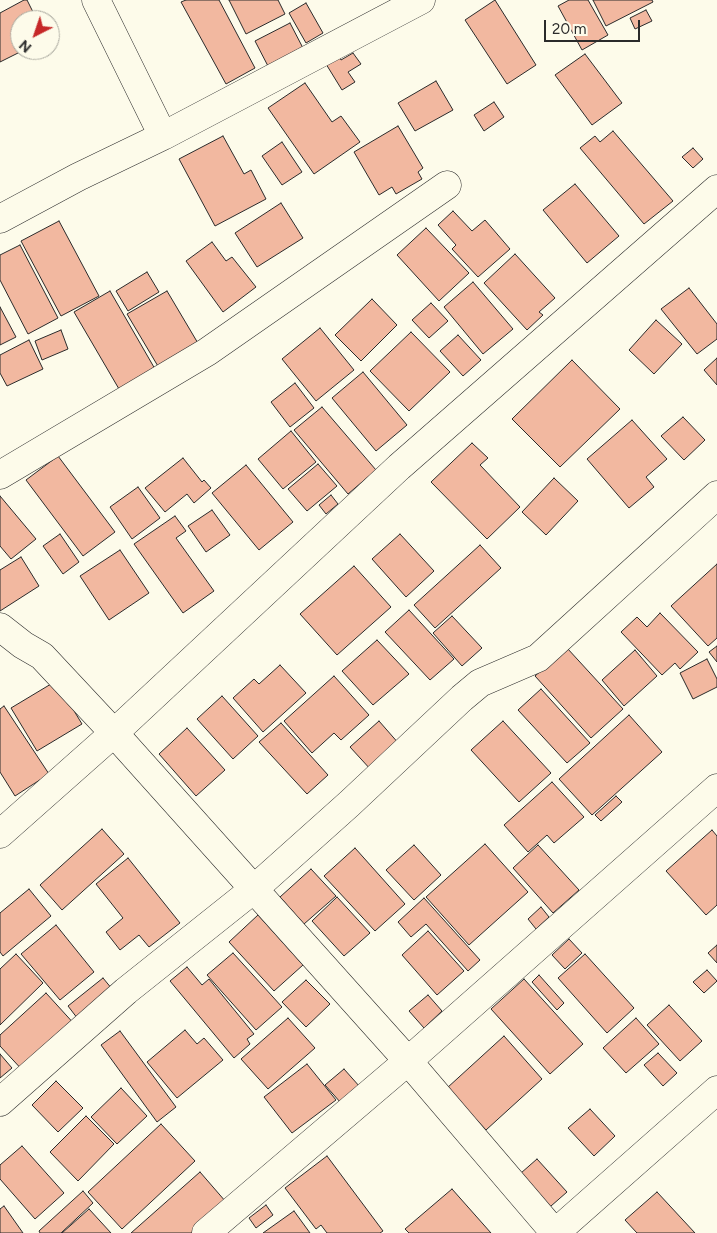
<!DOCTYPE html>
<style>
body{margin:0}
#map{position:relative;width:717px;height:1233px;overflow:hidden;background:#fdfbea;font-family:Figtree,sans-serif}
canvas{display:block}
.north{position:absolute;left:10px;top:10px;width:50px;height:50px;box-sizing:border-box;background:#fdfbea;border:1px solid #a9a89e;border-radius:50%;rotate:221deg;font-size:14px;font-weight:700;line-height:20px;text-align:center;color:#2b2b2b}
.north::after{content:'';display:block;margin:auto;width:18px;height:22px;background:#c62828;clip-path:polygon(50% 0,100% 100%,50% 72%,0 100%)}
.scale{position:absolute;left:544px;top:20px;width:96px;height:22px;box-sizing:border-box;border:2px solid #2b2b2b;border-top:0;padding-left:6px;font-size:15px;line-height:18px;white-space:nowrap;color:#2b2b2b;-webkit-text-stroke:4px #fdfbea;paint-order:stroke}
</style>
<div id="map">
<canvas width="717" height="1233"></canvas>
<div class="north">N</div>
<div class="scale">20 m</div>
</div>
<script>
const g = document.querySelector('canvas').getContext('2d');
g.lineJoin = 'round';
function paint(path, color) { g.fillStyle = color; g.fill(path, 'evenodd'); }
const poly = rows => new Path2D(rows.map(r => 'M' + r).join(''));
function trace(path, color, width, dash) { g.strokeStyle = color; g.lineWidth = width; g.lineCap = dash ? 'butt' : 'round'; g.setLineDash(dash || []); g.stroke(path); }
const building = poly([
 [24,0,27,0,37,20,20,20,20,50,24,50,0,62,0,13,24,0],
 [186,0,219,0,255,68,226,84,181,2,186,0],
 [229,0,278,0,285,14,246,34,229,0],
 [495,0,536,65,507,84,465,20,495,0],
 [569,0,588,0,608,35,582,50,558,6,569,0],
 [593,0,652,0,653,2,606,26,593,0],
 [306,3,323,33,306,43,289,13,306,3],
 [646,10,652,21,635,29,630,18,646,10],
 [290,23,304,50,269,68,255,41,290,23],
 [353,53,361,64,348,72,355,82,342,90,326,64,339,56,341,60,353,53],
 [585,54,622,103,592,125,555,75,585,54],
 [436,81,453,110,415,131,398,103,436,81],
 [305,83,332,122,341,116,360,142,314,174,268,108,305,83],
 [494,102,504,117,484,131,474,115,494,102],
 [398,126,423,168,418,172,422,179,396,194,392,187,379,195,354,152,398,126],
 [613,131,673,201,644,224,580,148,595,136,600,142,613,131],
 [223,136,244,174,251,170,266,199,215,226,179,159,223,136],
 [282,142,302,172,282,185,262,156,282,142],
 [693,148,703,159,693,168,682,157,693,148],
 [575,184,619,236,587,263,543,210,575,184],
 [281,203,303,238,257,267,235,233,281,203],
 [453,211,472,231,485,220,510,249,478,277,452,249,456,245,438,225,453,211],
 [59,221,99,296,61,316,21,241,59,221],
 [426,228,469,273,439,301,397,255,426,228],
 [212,242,226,261,232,257,256,287,223,312,186,261,212,242],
 [20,245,58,318,28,334,0,280,0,255,20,245],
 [515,254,555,298,539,312,543,315,527,330,484,283,515,254],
 [147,272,159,292,128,311,116,291,147,272],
 [473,282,513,329,483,354,444,307,473,282],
 [689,288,717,324,717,339,697,354,661,309,689,288],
 [110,291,155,369,119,389,74,312,110,291],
 [167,291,202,350,162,373,127,314,167,291],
 [372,299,397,325,361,361,335,335,372,299],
 [431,303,448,321,429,338,412,320,431,303],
 [0,307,16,337,0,345,0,307],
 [656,320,682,344,654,374,629,350,656,320],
 [320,328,354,370,316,401,282,359,320,328],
 [61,330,68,349,42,360,35,341,61,330],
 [411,332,450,372,409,411,370,371,411,332],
 [458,335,481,360,463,376,440,351,458,335],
 [29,340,43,369,7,386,0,373,0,355,29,340],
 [717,358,717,385,704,370,717,358],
 [572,360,620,409,560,467,512,419,572,360],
 [363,372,407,425,376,451,332,398,363,372],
 [295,383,314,408,290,427,271,402,295,383],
 [322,407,376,470,348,494,294,430,322,407],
 [683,417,705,440,684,460,661,436,683,417],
 [632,420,667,459,646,477,654,487,629,508,587,459,632,420],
 [291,431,316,462,283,489,258,459,291,431],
 [472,443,488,458,480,465,520,507,487,539,431,482,472,443],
 [58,456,115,532,83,556,26,480,58,456],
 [183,458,202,482,204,480,211,488,194,503,187,494,165,512,145,488,183,458],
 [318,464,337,486,307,511,288,489,318,464],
 [246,465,293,522,259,550,212,493,246,465],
 [554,478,578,501,546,535,522,512,554,478],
 [138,487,160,518,132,539,110,507,138,487],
 [331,495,338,504,326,514,319,505,331,495],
 [0,496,36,539,11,559,0,546,0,496],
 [212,510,230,535,206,552,188,526,212,510],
 [175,516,186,531,176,538,214,591,183,613,134,544,175,516],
 [60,534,79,562,63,574,43,546,60,534],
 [400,534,434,571,406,597,372,559,400,534],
 [480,545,501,568,435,628,414,605,480,545],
 [120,550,149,593,109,620,80,576,120,550],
 [21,557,39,586,0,611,0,570,21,557],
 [717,564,717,638,708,646,671,606,717,564],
 [354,566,391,607,337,655,300,614,354,566],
 [409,610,454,659,430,680,385,632,409,610],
 [660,613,698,652,680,669,675,663,662,675,621,632,637,617,647,627,660,613],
 [452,616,482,648,462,666,433,633,452,616],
 [377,640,409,674,373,705,342,671,377,640],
 [717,646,717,662,709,652,717,646],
 [567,648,623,709,591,738,535,676,567,648],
 [635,650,657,676,624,706,602,680,635,650],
 [707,659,717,679,717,687,693,699,680,673,707,659],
 [280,665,306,693,263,732,233,698,254,679,259,684,280,665],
 [334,676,369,715,341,740,334,733,312,753,284,721,334,676],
 [56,681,82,724,37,751,11,708,56,681],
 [541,689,590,743,567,763,518,710,541,689],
 [222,696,258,736,233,759,197,719,222,696],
 [4,706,49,774,15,796,0,772,0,709,4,706],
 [629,715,662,752,592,815,559,779,629,715],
 [379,721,400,745,372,771,350,747,379,721],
 [503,721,551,773,519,802,471,750,503,721],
 [281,723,328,775,307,794,259,742,281,723],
 [187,728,225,770,196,796,159,754,187,728],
 [552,782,584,817,554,843,547,835,528,852,504,825,552,782],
 [616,796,622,802,601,821,595,815,616,796],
 [102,829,124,854,62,910,40,885,102,829],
 [712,830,717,836,717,905,706,915,666,871,712,830],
 [485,844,528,892,469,945,426,897,485,844],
 [414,845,441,875,414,900,386,870,414,845],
 [538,845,579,890,553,913,513,868,538,845],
 [355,848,405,904,375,931,324,876,355,848],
 [128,858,180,923,149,947,139,935,120,950,106,932,123,918,96,884,128,858],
 [311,869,336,896,304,924,280,897,311,869],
 [29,889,51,916,3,956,0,952,0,913,29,889],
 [337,897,370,933,344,956,312,921,337,897],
 [424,898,480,960,468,971,426,924,411,937,398,922,424,898],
 [541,907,549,917,536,929,528,919,541,907],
 [258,915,303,965,274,991,229,942,258,915],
 [56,925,94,972,60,1000,21,954,56,925],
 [428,931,464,971,437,995,402,955,428,931],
 [569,939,582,953,565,969,552,955,569,939],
 [717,945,717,963,708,953,717,945],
 [233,953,282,1007,256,1030,207,975,233,953],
 [16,954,43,983,0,1025,0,969,16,954],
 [585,954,634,1008,607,1033,558,978,585,954],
 [187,967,202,985,209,979,254,1034,247,1039,250,1044,234,1058,170,981,187,967],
 [707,970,717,981,704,993,693,982,707,970],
 [539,975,564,1003,557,1010,532,982,539,975],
 [103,978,117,995,81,1023,68,1006,103,978],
 [524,979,583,1044,550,1074,491,1009,524,979],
 [306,980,330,1004,306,1027,282,1002,306,980],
 [46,993,77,1027,26,1074,0,1046,0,1035,46,993],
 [428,995,442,1011,424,1028,409,1011,428,995],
 [669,1005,702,1041,680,1061,647,1025,669,1005],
 [288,1018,315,1048,268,1089,241,1059,288,1018],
 [636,1018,659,1044,626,1073,603,1048,636,1018],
 [185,1030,197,1044,204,1038,223,1060,177,1098,147,1062,185,1030],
 [120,1031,176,1107,157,1122,101,1045,120,1031],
 [504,1036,542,1079,486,1130,447,1088,504,1036],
 [658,1053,677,1073,663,1086,644,1065,658,1053],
 [0,1054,12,1068,0,1078,0,1054],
 [307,1064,336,1100,292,1133,264,1097,307,1064],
 [344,1069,360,1087,341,1103,325,1085,344,1069],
 [56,1081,83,1108,58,1132,32,1105,56,1081],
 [121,1088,147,1116,117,1144,91,1117,121,1088],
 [590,1109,615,1136,594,1156,568,1128,590,1109],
 [86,1116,114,1144,78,1181,50,1152,86,1116],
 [161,1124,195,1161,122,1229,88,1192,161,1124],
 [22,1146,64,1193,35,1219,0,1179,0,1165,22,1146],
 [327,1156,383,1231,380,1233,327,1233,321,1225,316,1229,285,1188,327,1156],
 [537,1159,567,1192,543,1213,513,1180,537,1159],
 [200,1172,226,1202,192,1233,131,1233,200,1172],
 [452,1189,491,1233,409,1233,405,1229,452,1189],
 [83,1191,93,1203,61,1233,40,1233,39,1231,83,1191],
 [657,1192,695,1233,637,1233,625,1220,657,1192],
 [266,1205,273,1215,256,1228,249,1218,266,1205],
 [4,1206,23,1233,0,1233,0,1209,4,1206],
 [89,1209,111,1233,62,1233,89,1209],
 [294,1211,310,1233,263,1233,294,1211]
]);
const street = poly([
 [96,0,163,136],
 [0,219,78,177,163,136,421,0],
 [0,475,207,352,447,185],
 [0,627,23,645,42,656,114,733,408,1061,555,1233],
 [0,834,114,733,399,467,717,189],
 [0,1102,126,991,254,889,349,804,462,698,480,683,538,658,717,495],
 [206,1233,408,1061,717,788],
 [555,1233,717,1090]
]);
paint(building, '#f2b8a0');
trace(building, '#2b2b2b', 1);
trace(street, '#2b2b2b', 29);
trace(street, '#fdfbea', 28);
</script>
